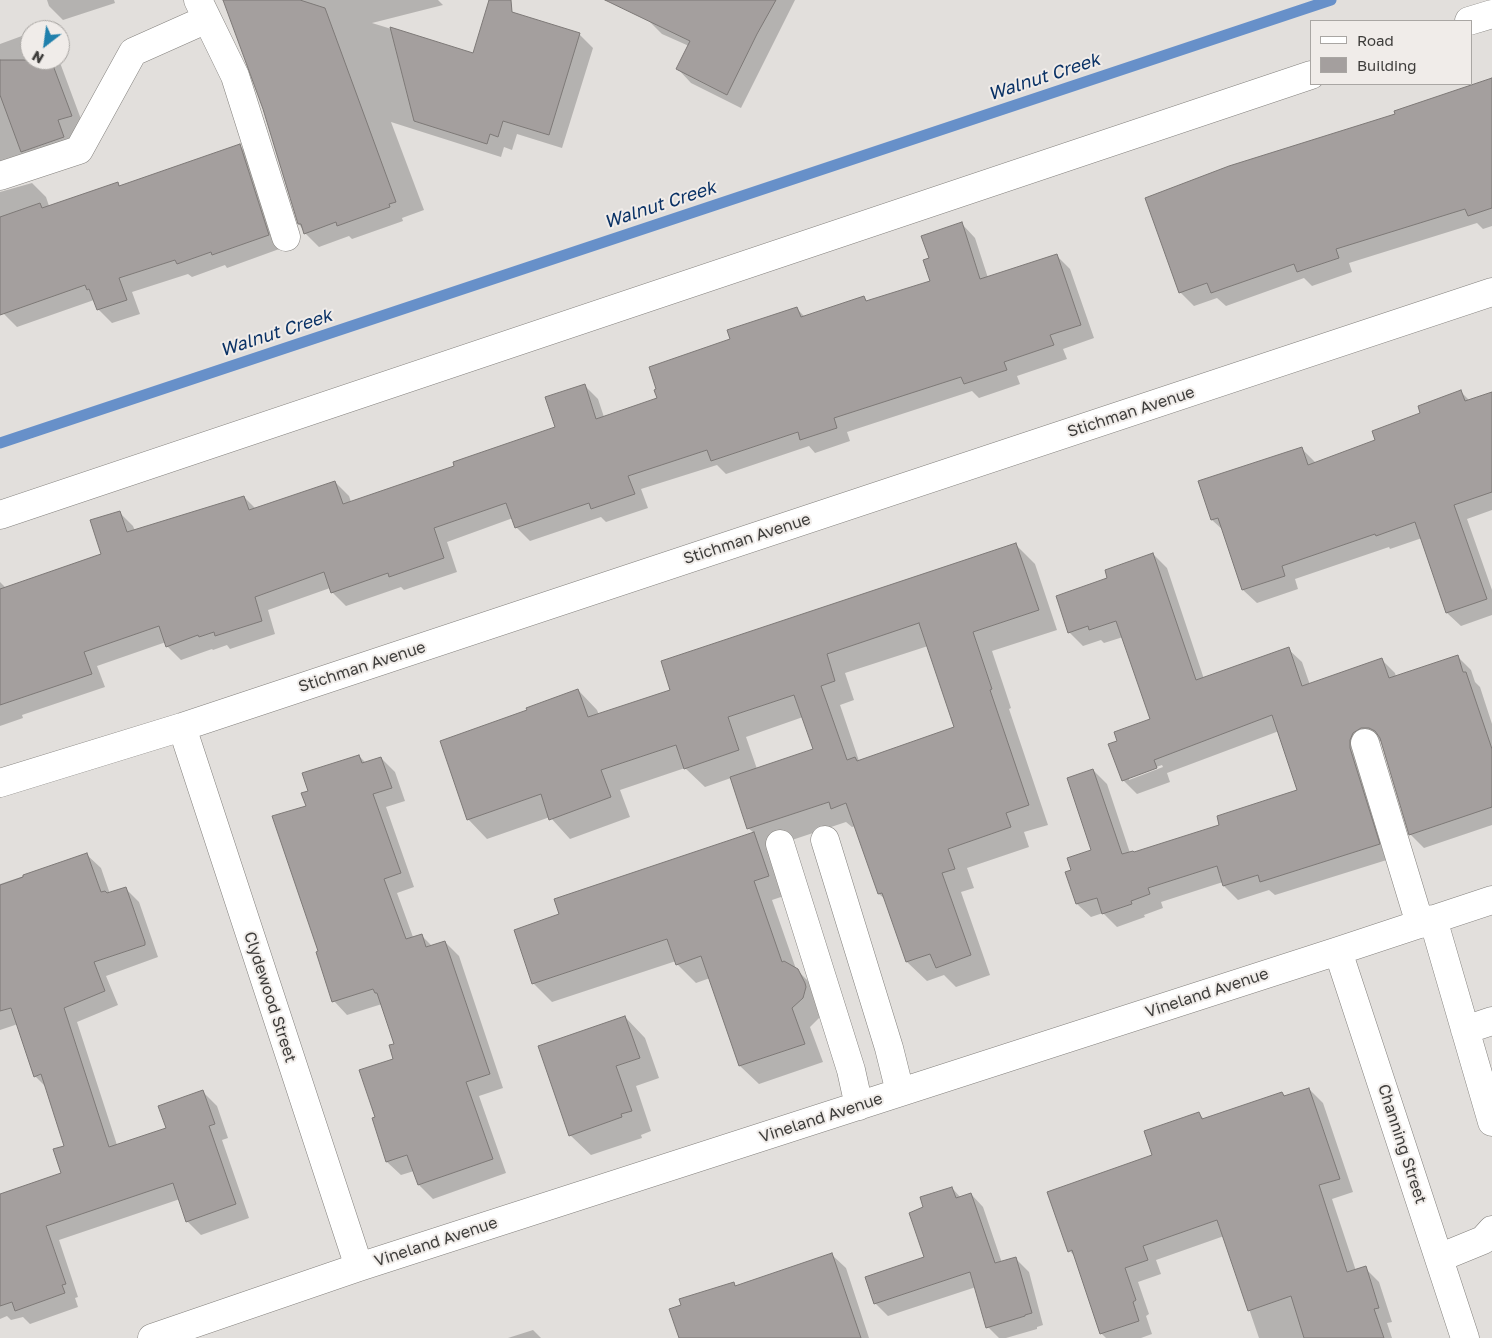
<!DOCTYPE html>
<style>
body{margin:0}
#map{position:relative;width:1492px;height:1338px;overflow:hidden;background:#e2dfdc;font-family:"Golos Text",sans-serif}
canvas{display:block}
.legend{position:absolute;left:1310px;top:20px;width:162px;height:65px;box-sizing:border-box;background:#f0ece9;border:1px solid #a9a6a3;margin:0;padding:6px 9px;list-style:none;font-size:15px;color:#3e3d3b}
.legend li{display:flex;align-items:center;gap:10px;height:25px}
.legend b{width:25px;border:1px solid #a9a6a3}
.north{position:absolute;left:20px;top:20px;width:50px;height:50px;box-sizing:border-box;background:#f0ece9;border:1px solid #a9a6a3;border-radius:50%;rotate:210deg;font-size:14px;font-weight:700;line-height:20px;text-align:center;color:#3e3d3b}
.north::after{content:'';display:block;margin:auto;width:18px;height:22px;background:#2080ac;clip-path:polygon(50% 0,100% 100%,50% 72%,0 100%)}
</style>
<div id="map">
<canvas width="1492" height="1338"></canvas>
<ul class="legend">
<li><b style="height:6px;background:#fff"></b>Road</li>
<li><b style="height:14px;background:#a49f9e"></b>Building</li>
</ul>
<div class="north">N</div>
</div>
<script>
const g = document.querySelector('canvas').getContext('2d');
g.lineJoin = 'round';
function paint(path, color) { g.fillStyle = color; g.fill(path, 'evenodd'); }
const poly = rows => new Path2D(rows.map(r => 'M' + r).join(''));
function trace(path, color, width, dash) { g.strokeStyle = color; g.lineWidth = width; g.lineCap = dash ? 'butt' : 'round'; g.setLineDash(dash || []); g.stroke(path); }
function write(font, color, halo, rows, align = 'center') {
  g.font = font + ' "Golos Text",sans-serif'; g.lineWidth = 4; g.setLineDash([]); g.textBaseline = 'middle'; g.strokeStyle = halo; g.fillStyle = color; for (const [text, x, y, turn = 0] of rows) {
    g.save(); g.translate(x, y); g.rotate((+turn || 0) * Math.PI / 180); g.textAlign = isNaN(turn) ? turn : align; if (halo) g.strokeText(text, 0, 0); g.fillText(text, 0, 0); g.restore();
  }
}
const shadow = poly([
 [47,0,114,0,115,3,63,20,49,6],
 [225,0,438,0,443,5,372,23,450,47,465,61,579,34,593,48,562,148,517,134,512,150,504,147,501,157,391,122,424,210,402,218,403,221,352,239,349,236,319,247,305,233,299,224,264,109],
 [658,0,795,0,741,108,691,83,678,69,689,46,662,34,648,20],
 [30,33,30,60,59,60,85,130,71,134,77,151,0,184,0,44],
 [1492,79,1492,226,1483,229,1477,223,1349,263,1352,272,1312,286,1304,278,1226,306,1217,298,1194,306,1180,292,1397,115],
 [240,146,254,160,282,248,227,268,225,265,192,277,188,274,132,292,140,314,112,323,98,309,94,300,17,327,3,313,0,304,0,192,32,183,46,197,49,206,117,183,121,187],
 [962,224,975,238,988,278,1056,255,1070,269,1094,338,1063,349,1067,359,1017,376,1020,384,979,398,972,391,847,432,850,441,815,453,809,446,726,474,717,465,641,489,648,508,606,522,601,517,530,541,516,527,513,518,447,542,457,572,404,590,401,587,346,606,332,592,330,588,268,610,275,634,230,649,227,645,213,650,212,649,181,660,167,646,166,642,97,666,105,687,22,715,23,718,0,726,0,582,6,588,102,554,119,512,133,526,135,531,244,497,256,509,335,482,349,496,351,502,456,466,557,428,584,385,598,399,604,417,658,399,732,340,797,309,805,317,864,298,868,302,931,281,930,259],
 [1461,392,1470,401,1492,393,1492,510,1467,519,1492,590,1492,615,1461,626,1447,613,1422,538,1390,549,1389,547,1295,579,1298,589,1257,603,1243,590,1224,531,1212,520,1199,482,1302,449,1316,463,1377,441],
 [1016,545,1035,564,1057,630,992,651,1011,708,1009,709,1048,825,1024,832,1029,847,967,868,974,888,961,892,990,975,956,987,944,975,927,981,907,962,886,900,879,894,856,826,852,827,846,822,768,848,787,895,772,900,796,969,816,989,821,1016,810,1027,823,1062,759,1084,740,1066,710,978,696,983,677,964,676,961,552,1002,534,984,516,931,561,915,754,833,748,828,731,778,705,787,685,768,620,790,630,817,570,839,550,817,487,839,468,819,528,711,578,690,597,710,599,715,672,690],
 [928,646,955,728,859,761,840,705,854,700,845,673],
 [803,717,815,750,757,769,746,737],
 [1153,554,1167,568,1204,679,1288,649,1302,662,1310,685,1381,659,1395,673,1396,677,1457,656,1471,670,1475,682,1480,687,1492,724,1492,825,1424,848,1410,834,1382,741,1375,741,1393,858,1275,895,1269,890,1238,900,1224,886,1223,882,1161,902,1163,908,1144,915,1145,917,1117,927,1103,913,1091,917,1077,904,1072,871,1092,850,1093,770,1107,784,1130,853,1134,854,1221,826,1299,790,1279,731,1167,773,1170,782,1137,794,1123,780,1119,741,1151,720,1123,637,1104,643,1101,640,1083,646,1069,632,1109,579],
 [1162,765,1163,767,1129,780,1129,777],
 [359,756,366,763,381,758,395,772,405,801,386,807,414,887,397,893,413,937,421,935,432,946,445,942,459,956,503,1088,479,1096,506,1173,433,1199,419,1185,414,1171,401,1175,387,1162,376,1118,395,1060,395,1044,382,1004,347,1015,334,1001,320,952,307,807,310,791],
 [87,855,101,868,110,894,125,888,139,902,158,957,106,976,118,1005,77,1022,117,1145,168,1128,203,1092,217,1106,228,1138,222,1140,249,1218,201,1235,187,1221,180,1199,59,1240,78,1297,75,1298,78,1307,30,1324,23,1317,11,1320,7,1316,0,1319,0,1195,63,1174,65,1146,47,1088,35,1076,18,1024,0,1030,0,884],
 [625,1017,645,1038,659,1078,636,1086,651,1131,641,1135,642,1138,591,1155,570,1135],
 [1309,1089,1323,1103,1353,1192,1332,1199,1356,1271,1365,1268,1379,1282,1392,1322,1387,1323,1392,1338,1259,1338,1224,1236,1156,1260,1161,1274,1138,1282,1149,1314,1146,1316,1152,1334,1141,1338,1106,1338,1101,1333,1075,1257,1070,1251,1154,1156,1198,1113,1205,1120,1282,1093,1286,1097],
 [952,1188,961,1198,971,1194,983,1207,1002,1263,1016,1259,1029,1272,1043,1325,1037,1327,1037,1329,1006,1338,999,1338,988,1327,976,1287,888,1316,875,1303,926,1258,925,1208],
 [832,1255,846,1268,869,1338,680,1338,733,1283,737,1287],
 [533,1330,541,1338,508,1338]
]);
const stream = poly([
 [0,443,1331,0]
]);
const building = poly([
 [223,0,300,0,325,8,396,202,389,204,390,207,337,226,336,222,304,234,301,224,298,224,263,109,223,0],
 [489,0,511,0,512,12,580,33,549,135,503,121,498,137,490,134,487,144,414,121,390,27,473,53,489,0],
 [605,0,776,0,757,34,727,95,676,69,690,41,605,0],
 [0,60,51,60,72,116,58,120,64,137,21,152,0,95,0,60],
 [1492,78,1492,208,1468,216,1465,209,1336,249,1339,258,1297,272,1294,264,1211,293,1207,283,1179,293,1145,198,1229,166,1395,114,1394,111,1492,78],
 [240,144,269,235,212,255,211,252,177,264,175,260,119,278,127,300,97,310,89,289,87,290,85,285,0,315,0,217,40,203,42,208,118,182,119,186,240,144],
 [962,222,980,279,1057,254,1081,325,1050,335,1054,345,1004,362,1007,370,964,384,961,377,834,418,837,428,800,440,798,432,711,461,707,450,628,476,635,494,591,509,589,503,515,528,506,503,434,528,444,558,389,577,388,573,331,593,324,572,255,597,262,621,215,636,214,632,199,637,198,635,166,647,159,626,84,652,92,674,0,705,0,589,101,554,90,520,120,511,127,532,244,496,249,510,335,481,343,504,454,466,453,462,555,427,545,397,585,384,596,419,657,398,654,390,656,389,649,367,730,339,727,330,797,307,801,317,864,296,866,301,930,281,923,260,929,258,921,236,962,222],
 [1461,390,1465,401,1492,392,1492,492,1454,505,1487,599,1446,613,1415,522,1376,536,1375,534,1282,566,1285,576,1242,590,1218,518,1211,520,1198,481,1302,447,1308,465,1375,440,1372,431,1420,413,1418,406,1461,390],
 [1016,543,1039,610,973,632,992,689,990,690,1029,805,1006,813,1011,827,948,849,955,869,942,873,971,955,936,968,930,954,906,962,882,893,878,894,846,803,831,809,829,802,747,829,730,777,813,749,794,695,728,717,739,750,684,769,676,745,601,770,611,797,549,820,541,794,467,820,440,741,527,710,526,708,578,689,588,717,670,690,661,661,1016,543],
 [919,623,954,727,857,761,855,757,847,760,821,686,835,681,827,654,919,623],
 [1153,553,1196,680,1289,647,1302,686,1382,658,1389,678,1458,655,1463,672,1466,672,1492,749,1492,807,1409,835,1380,738,1375,731,1369,728,1361,728,1353,733,1350,740,1350,748,1380,844,1260,882,1258,875,1223,886,1217,866,1148,888,1150,894,1131,901,1132,904,1102,914,1097,898,1076,904,1065,872,1071,870,1067,858,1091,850,1067,778,1093,769,1122,854,1133,851,1134,852,1219,825,1217,816,1297,790,1272,715,1154,760,1157,768,1122,781,1108,744,1117,741,1114,732,1150,719,1116,621,1089,630,1088,626,1068,633,1056,596,1107,578,1105,570,1153,553],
 [359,755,362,763,381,757,392,788,373,794,401,873,384,879,406,939,422,934,426,947,445,941,490,1074,466,1082,493,1159,418,1185,407,1155,386,1162,372,1118,375,1117,359,1070,393,1059,389,1045,394,1044,377,993,375,993,373,989,332,1002,316,952,318,951,272,816,306,806,301,793,308,791,302,773,359,755],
 [754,832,769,876,754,881,782,962,784,961,798,969,805,983,806,987,803,998,792,1008,805,1044,739,1066,701,956,676,965,667,939,532,984,514,930,559,914,554,899,754,832],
 [87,853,101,892,105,891,107,893,126,887,145,942,145,945,94,962,105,991,64,1008,109,1147,166,1128,158,1106,203,1090,215,1124,209,1126,236,1204,186,1222,173,1183,46,1226,66,1284,62,1285,65,1293,15,1311,12,1302,0,1306,0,1194,61,1173,53,1149,64,1146,41,1074,34,1077,11,1008,0,1011,0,885,23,877,23,875,87,853],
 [625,1016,640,1058,616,1066,632,1111,621,1114,622,1117,569,1136,538,1046,625,1016],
 [1309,1088,1340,1179,1319,1185,1347,1272,1366,1266,1379,1308,1374,1309,1384,1338,1304,1338,1291,1296,1248,1311,1217,1220,1143,1246,1148,1260,1125,1268,1136,1300,1133,1302,1139,1321,1100,1334,1072,1250,1068,1252,1047,1192,1152,1155,1144,1131,1199,1112,1202,1119,1282,1092,1284,1096,1309,1088],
 [952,1187,956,1198,971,1193,995,1263,1016,1257,1032,1313,1025,1315,1025,1316,986,1328,970,1272,874,1304,865,1277,924,1257,909,1213,923,1207,920,1197,952,1187],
 [832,1253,861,1338,679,1338,669,1309,681,1305,679,1299,734,1282,735,1286,832,1253]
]);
const minor = poly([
 [198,0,235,76,286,237],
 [1469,21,1492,14],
 [0,176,79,150,133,52,207,19],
 [0,515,1311,75],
 [182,727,359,1267],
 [1365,743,1420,924],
 [0,783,182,727,1492,292],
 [825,840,889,1048,900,1092],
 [780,844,851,1070,859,1106],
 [1433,919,1492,1122],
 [1338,951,1465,1338],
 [1465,1030,1492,1021],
 [1439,1258,1483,1240,1492,1230],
 [152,1338,359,1267,1338,951,1492,900]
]);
const streetNames = [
 ["Stichman Avenue",1131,412,-18],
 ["Stichman Avenue",747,539,-18],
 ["Stichman Avenue",362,667,-18],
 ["Vineland Avenue",1207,993,-18],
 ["Clydewood Street",270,997,72],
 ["Vineland Avenue",821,1118,-18],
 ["Channing Street",1402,1144,72],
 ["Vineland Avenue",436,1242,-18]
];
const waterNames = [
 ["Walnut Creek",1044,77,-18],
 ["Walnut Creek",660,205,-18],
 ["Walnut Creek",276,333,-18]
];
paint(shadow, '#0003');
trace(stream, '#6790c9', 11);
paint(building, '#a49f9e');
trace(building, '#7d7977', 1);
trace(minor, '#83807d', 29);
trace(minor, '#fff', 28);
write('16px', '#3e3d3b', '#f0ece9', streetNames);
write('italic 18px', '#093165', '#f0ece9', waterNames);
</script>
